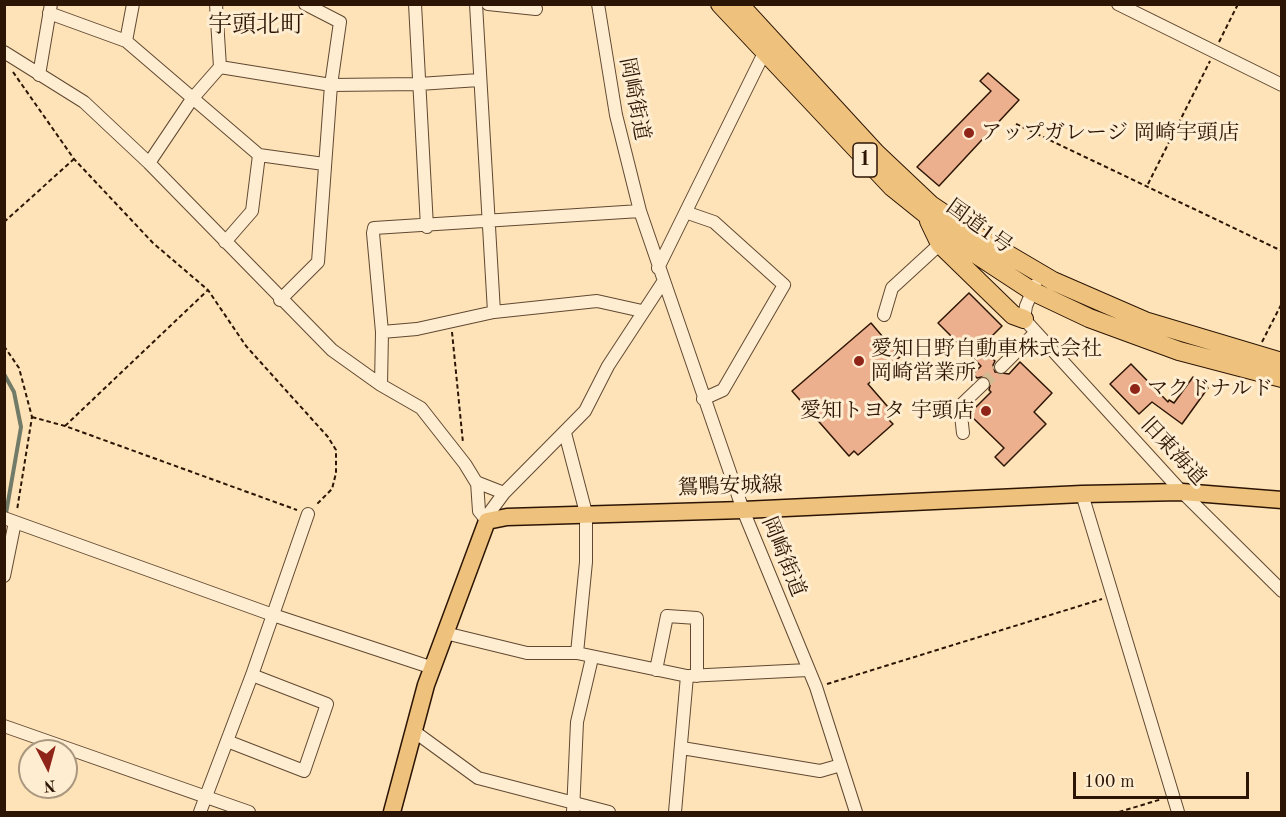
<!DOCTYPE html>
<meta charset="utf-8">
<style>
body{margin:0}
#map{position:relative;width:1286px;height:817px;overflow:hidden;background:#fde3b7;font-family:"Old Standard TT",serif}
canvas{display:block}
.frame{position:absolute;inset:0;border:6px solid #2d1505;pointer-events:none}
.north{position:absolute;left:18px;top:739px;width:60px;height:60px;box-sizing:border-box;background:#feedd0;border:2px solid #aa977f;border-radius:50%;rotate:174deg;font-size:16px;font-weight:700;line-height:24px;text-align:center;color:#2d1505}
.north::after{content:'';display:block;margin:auto;width:21px;height:27px;background:#8f2418;clip-path:polygon(50% 0,100% 100%,50% 72%,0 100%)}
.scale{position:absolute;left:1073px;top:772px;width:176px;height:27px;box-sizing:border-box;border:3px solid #2d1505;border-top:0;padding-left:8px;font-size:18px;line-height:21px;white-space:nowrap;color:#2d1505;-webkit-text-stroke:4px #feedd0;paint-order:stroke}
</style>
<div id="map">
<canvas width="1286" height="817"></canvas>
<div class="frame"></div>
<div class="north">N</div>
<div class="scale">100 m</div>
</div>
<script>
const g = document.querySelector('canvas').getContext('2d');
g.lineJoin = 'round';
const poly = rows => new Path2D(rows.map(r => 'M' + r).join(''));
function trace(path, color, width, dash) { g.strokeStyle = color; g.lineWidth = width; g.lineCap = dash ? 'butt' : 'round'; g.setLineDash(dash || []); g.stroke(path); }
function paint(path, color) { g.fillStyle = color; g.fill(path, 'evenodd'); }
function write(font, color, halo, rows, align = 'center') {
  g.font = font + ' "Old Standard TT","Noto Serif JP",serif'; g.lineWidth = 6; g.setLineDash([]); g.textBaseline = 'middle'; g.strokeStyle = halo; g.fillStyle = color; for (const [text, x, y, turn = 0] of rows) {
    g.save(); g.translate(x, y); g.rotate((+turn || 0) * Math.PI / 180); g.textAlign = isNaN(turn) ? turn : align; if (halo) g.strokeText(text, 0, 0); g.fillText(text, 0, 0); g.restore();
  }
}
const stream = poly([
 [4,374,14,392,21,427,4,525]
]);
const building = poly([
 [988,73,1019,100,939,186,917,167,991,91,980,81,988,73],
 [969,293,1002,326,981,347,995,361,993,365,995,372,1009,374,1020,362,1052,393,1034,412,1046,424,1004,466,995,457,1004,448,969,414,991,392,989,390,991,381,986,376,977,378,973,374,981,366,938,323,969,293],
 [871,323,900,357,868,384,895,415,889,420,893,424,858,455,854,451,849,456,792,391,871,323],
 [1131,364,1168,402,1169,400,1174,403,1193,377,1208,388,1182,424,1152,402,1139,414,1110,384,1131,364]
]);
const minorTunnel = poly([
 [983,384,1001,367]
]);
const path = poly([
 [1219,42,1238,4],
 [13,72,74,159,153,243,208,290,246,346,328,437,336,450,336,473,332,489,316,505],
 [1016,124,1282,251],
 [1148,184,1210,61],
 [4,222,74,159],
 [452,332,463,443],
 [1262,342,1282,303],
 [4,346,19,368,32,417,17,510],
 [32,417,65,426,297,510],
 [65,426,208,290],
 [827,684,1102,599],
 [1119,812,1162,799]
]);
const minor = poly([
 [415,4,427,227],
 [476,4,494,312],
 [488,4,536,9],
 [598,4,616,115,640,211,743,510,816,687,856,812],
 [1118,4,1282,85],
 [49,13,126,41,259,155,324,164],
 [126,41,133,4],
 [4,52,84,102,149,163,332,350,381,385,421,408,465,464,476,482,504,493],
 [220,67,331,85,419,84,479,80],
 [39,75,51,4],
 [149,163,192,99,220,67,216,4],
 [688,213,714,222,784,285,723,390,703,399],
 [225,242,252,211,259,155],
 [658,268,764,53],
 [1035,285,1026,306,1024,319,1182,492,1282,591],
 [280,300,318,262,331,85,340,22,305,4],
 [884,315,892,288,940,244],
 [382,332,417,329,494,312,597,301,642,311],
 [1001,367,1036,332],
 [381,385,382,332,373,233,374,228,640,211],
 [565,433,586,513,586,562,577,653],
 [963,433,960,406,983,384],
 [477,482,479,511,487,521],
 [1082,494,1178,812],
 [4,518,273,615,433,668],
 [487,521,490,512,504,493,585,411,608,366,663,282],
 [4,576,15,522],
 [445,633,527,653,577,653,687,676,808,670],
 [656,670,667,616,697,618,697,676],
 [4,726,249,812],
 [415,732,478,778,609,812],
 [227,741,304,771,327,704,252,675],
 [682,748,820,771,841,765],
 [200,812,252,675,308,514],
 [573,812,577,722,592,658],
 [675,812,687,676]
]);
const major = poly([
 [392,812,426,685,487,521,507,517,743,510,1082,494,1182,492,1282,500]
]);
const highway = poly([
 [720,4,892,187,974,253,1032,291,1089,318,1179,351,1282,378],
 [739,4,876,153,931,205,980,238,1053,281,1145,321,1282,362],
 [929,221,940,244,1013,315,1024,319]
]);
const markers = [
 [969,133,6,"#8f2418"],
 [859,361,6,"#8f2418"],
 [1135,389,6,"#8f2418"],
 [986,411,6,"#8f2418"]
];
const shields = [
 [865,160,24]
];
const shieldNames = [
 ["1",865,160]
];
const streetNames = [
 ["岡崎街道",634,99,79],
 ["国道1号",979,227,36],
 ["旧東海道",1173,452,47],
 ["鴛鴨安城線",730,487,-2],
 ["岡崎街道",783,557,68]
];
const poiNames = [
 ["アップガレージ 岡崎宇頭店",981,133],
 ["愛知日野自動車株式会社",871,349],
 ["岡崎営業所",871,373],
 ["マクドナルド",1147,389],
 ["愛知トヨタ 宇頭店",974,411,"right"]
];
const quarterNames = [
 ["宇頭北町",256,26]
];
trace(stream, '#727a68', 4);
paint(building, '#ecb08f');
trace(building, '#2d1505', 1.5);
trace(minorTunnel, '#d3ba93', 12, [12, 6]);
trace(minor, '#614832', 14);
trace(major, '#2d1505', 19);
trace(highway, '#2d1505', 20);
trace(path, '#2d1505', 2, [4.5, 3]);
trace(minor, '#feedd0', 12);
trace(major, '#eec27c', 16);
trace(highway, '#eec27c', 18);
for (const [x, y, r, color] of markers) { const dot = new Path2D(); dot.arc(x, y, r, 0, 2 * Math.PI); g.fillStyle = color; g.fill(dot); trace(dot, '#feedd0', 2); }
for (const [x, y, w] of shields) { const box = new Path2D(); box.roundRect(x - w / 2, y - 17, w, 34, 4.5); g.fillStyle = '#feedd0'; g.fill(box); trace(box, '#2d1505', 1.5); }
write('bold 20px', '#2d1505', null, shieldNames);
write('21px', '#2d1505', '#feedd0', streetNames);
write('21px', '#2d1505', '#feedd0', poiNames, 'left');
write('24px', '#2d1505', '#feedd0', quarterNames);
</script>
